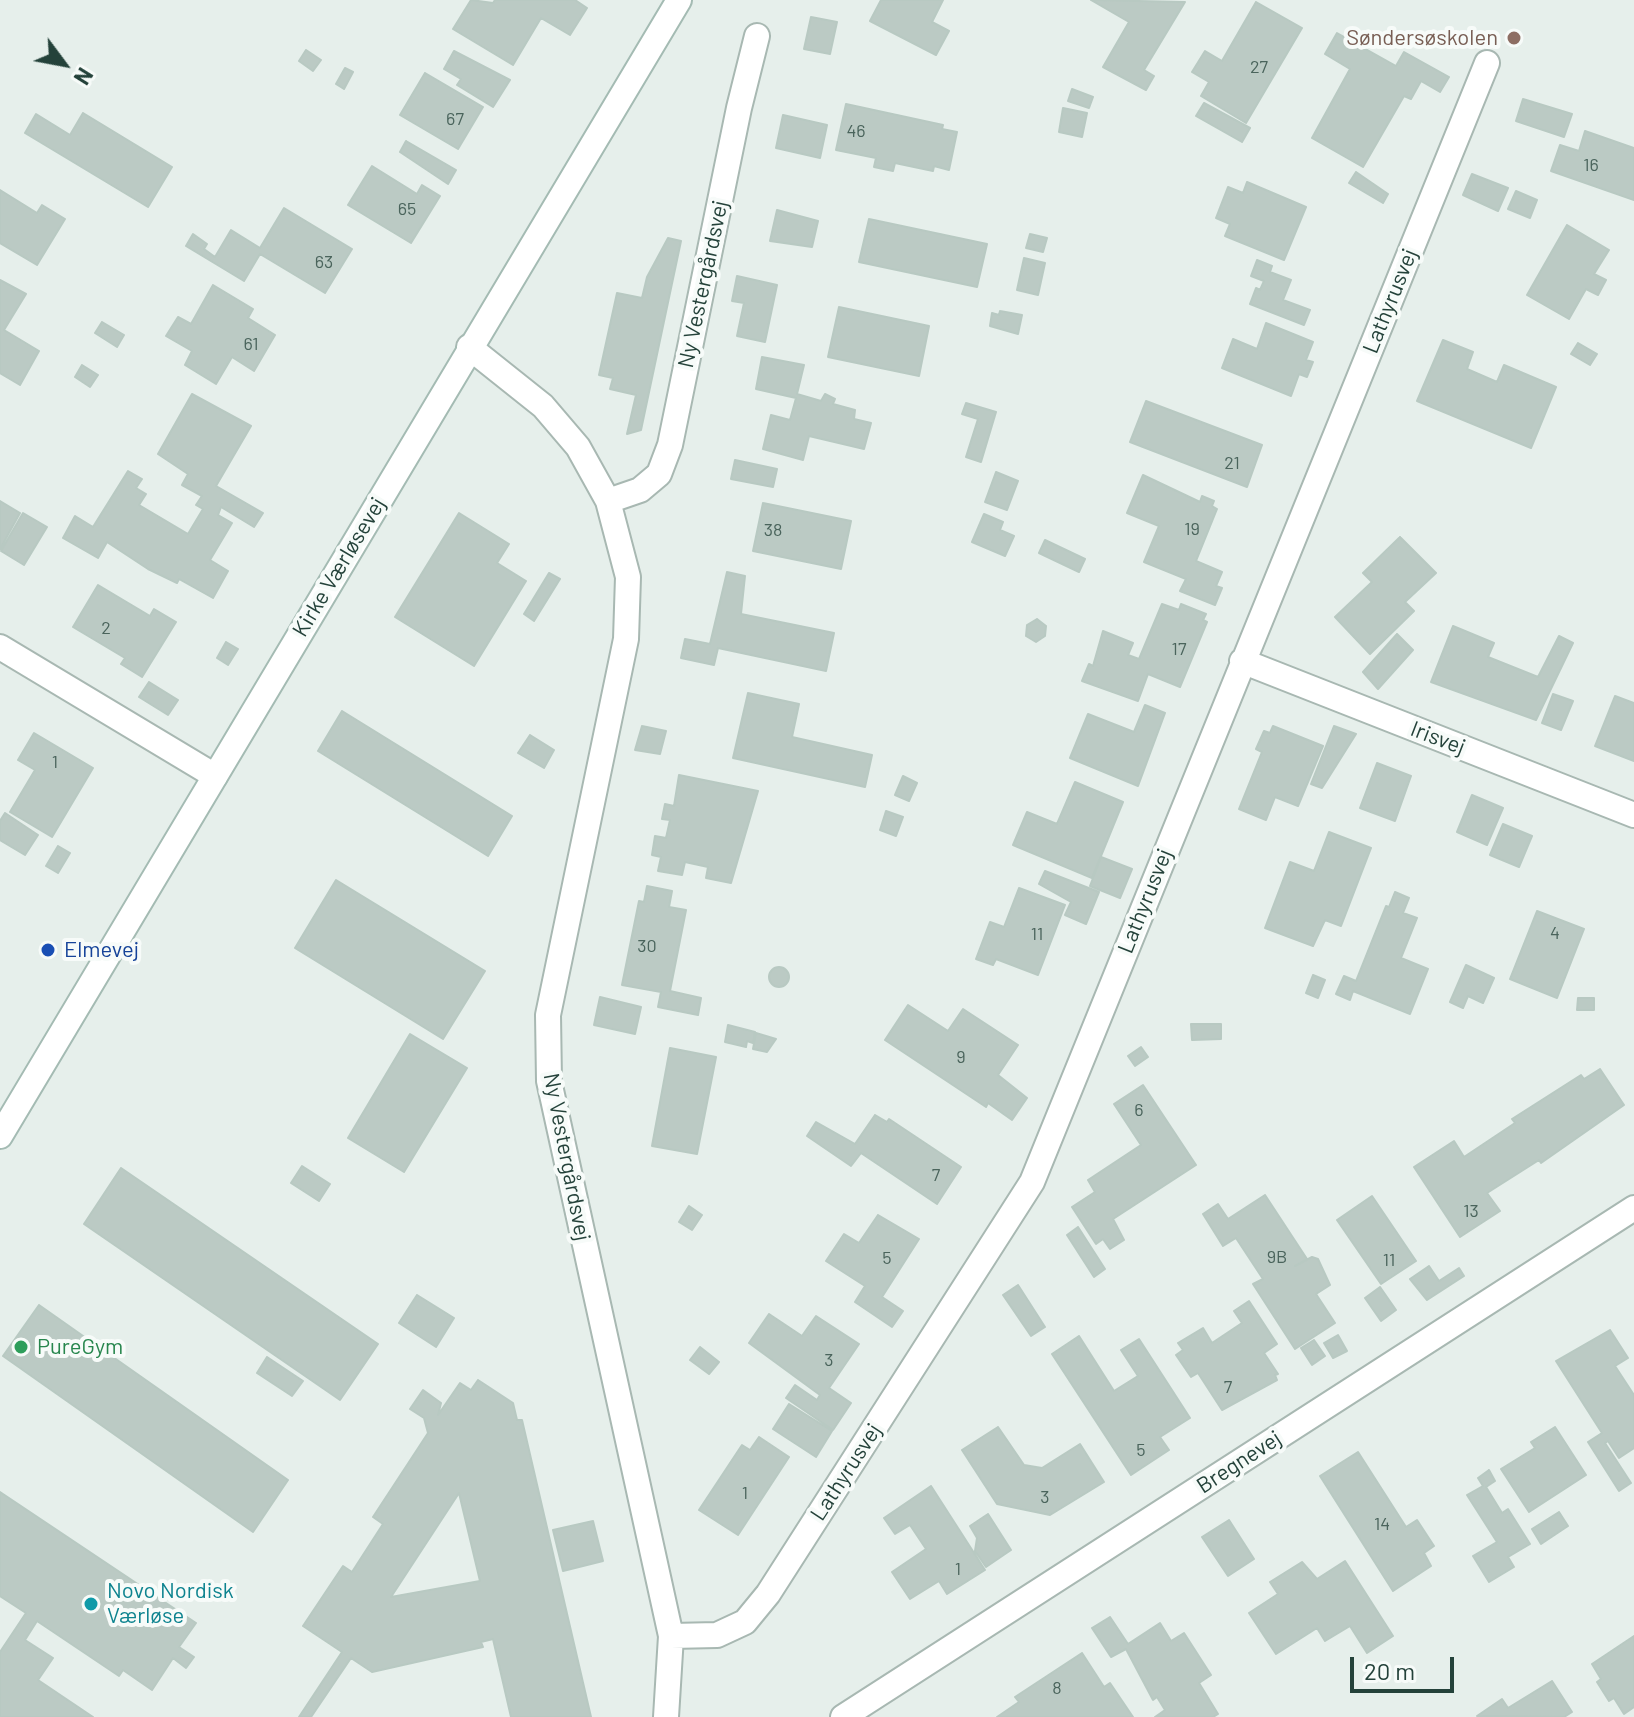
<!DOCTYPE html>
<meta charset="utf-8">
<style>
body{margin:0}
#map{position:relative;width:1634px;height:1717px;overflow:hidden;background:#e6efeb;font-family:Barlow,sans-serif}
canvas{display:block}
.north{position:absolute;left:24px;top:24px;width:80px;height:80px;-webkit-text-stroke:6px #f7fbf9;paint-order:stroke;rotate:122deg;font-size:22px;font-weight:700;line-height:32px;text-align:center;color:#24423a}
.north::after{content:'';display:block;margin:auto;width:28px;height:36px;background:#24423a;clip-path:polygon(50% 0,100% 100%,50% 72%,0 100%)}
.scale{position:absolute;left:1350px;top:1657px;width:104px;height:36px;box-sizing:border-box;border:4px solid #24423a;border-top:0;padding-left:10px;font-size:24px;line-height:28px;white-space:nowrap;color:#24423a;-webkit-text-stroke:6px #f7fbf9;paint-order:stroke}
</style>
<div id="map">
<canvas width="1634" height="1717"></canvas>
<div class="north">N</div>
<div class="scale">20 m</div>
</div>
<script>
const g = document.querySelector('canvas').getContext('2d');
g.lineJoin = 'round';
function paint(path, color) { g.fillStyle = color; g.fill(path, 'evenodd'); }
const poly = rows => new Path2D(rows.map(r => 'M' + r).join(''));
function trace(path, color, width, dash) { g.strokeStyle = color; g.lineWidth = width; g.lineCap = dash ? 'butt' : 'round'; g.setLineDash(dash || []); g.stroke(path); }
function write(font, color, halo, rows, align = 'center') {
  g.font = font + ' Barlow,sans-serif'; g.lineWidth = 8; g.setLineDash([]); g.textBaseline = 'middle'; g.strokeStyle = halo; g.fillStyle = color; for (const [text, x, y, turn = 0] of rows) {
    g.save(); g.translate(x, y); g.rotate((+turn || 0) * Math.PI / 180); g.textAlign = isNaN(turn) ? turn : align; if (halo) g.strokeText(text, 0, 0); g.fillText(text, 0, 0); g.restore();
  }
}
const building = poly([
 [471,0,493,3,495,0,575,0,587,8,570,35,541,18,513,65,453,29,471,0],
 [881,0,943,0,932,22,949,31,936,55,870,21,881,0],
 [1091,0,1185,2,1144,70,1154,76,1146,90,1103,67,1129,22,1091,0],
 [1256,2,1302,28,1246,123,1201,96,1209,82,1192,72,1205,51,1222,61,1256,2],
 [811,17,837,22,830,54,804,49,811,17],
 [1337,33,1396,66,1404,52,1449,77,1440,92,1421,81,1411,99,1404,96,1363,167,1312,138,1350,69,1325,54,1337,33],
 [306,50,321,60,313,71,299,61,306,50],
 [454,51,510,80,493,107,457,85,461,79,444,69,454,51],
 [345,68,353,72,344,89,336,84,345,68],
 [425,73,483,107,458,149,400,115,425,73],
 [1072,89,1093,97,1089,108,1068,101,1072,89],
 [1523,99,1572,114,1564,137,1516,121,1523,99],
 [1204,103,1250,128,1242,142,1196,116,1204,103],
 [846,104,943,125,942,129,957,132,949,170,934,166,933,171,895,163,893,171,874,167,876,158,836,150,846,104],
 [1063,108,1087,113,1082,137,1059,132,1063,108],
 [83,113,172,167,148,207,25,133,36,114,70,135,83,113],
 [783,115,827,125,820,158,776,148,783,115],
 [1585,131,1634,148,1634,200,1551,171,1560,145,1579,151,1585,131],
 [406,141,456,170,448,184,400,152,406,141],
 [372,166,417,194,422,185,440,196,411,243,348,205,372,166],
 [1356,172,1388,194,1383,203,1349,183,1356,172],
 [1472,174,1508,188,1498,211,1463,195,1472,174],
 [1247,182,1306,207,1284,260,1225,236,1230,224,1216,218,1228,187,1243,193,1247,182],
 [0,190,37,213,42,205,65,219,37,265,0,243,0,190],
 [1516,191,1537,200,1530,218,1508,209,1516,191],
 [284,208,352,249,325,293,260,254,244,281,186,246,193,234,207,244,204,249,215,257,231,230,260,248,284,208],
 [777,210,818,221,812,247,770,241,777,210],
 [869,219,987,244,977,287,859,262,869,219],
 [1567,225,1609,250,1594,274,1606,280,1598,295,1586,289,1569,319,1527,295,1567,225],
 [1030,234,1047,238,1043,252,1026,248,1030,234],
 [668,238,681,241,641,430,627,434,636,395,610,389,613,378,599,375,617,293,642,298,647,277,668,238],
 [1024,258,1045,263,1038,295,1017,290,1024,258],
 [1257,260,1272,266,1270,272,1291,280,1283,300,1310,310,1304,325,1250,304,1256,288,1260,290,1264,281,1251,276,1257,260],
 [737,276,777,285,765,342,737,336,744,303,732,301,737,276],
 [0,280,26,294,4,330,39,351,20,385,0,373,0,280],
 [213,285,253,309,248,318,275,335,254,371,232,357,216,384,185,365,192,351,166,336,178,317,191,324,213,285],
 [839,307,929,326,919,376,828,357,839,307],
 [1000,311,1022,315,1018,334,990,326,992,313,999,315,1000,311],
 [102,322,124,335,117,347,95,333,102,322],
 [1266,323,1313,342,1306,360,1313,362,1307,377,1299,374,1291,396,1222,368,1233,339,1257,349,1266,323],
 [1443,340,1473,352,1467,369,1497,382,1504,365,1556,387,1531,448,1417,401,1443,340],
 [1578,343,1597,354,1590,365,1571,354,1578,343],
 [762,357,804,365,797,394,821,401,825,394,835,399,833,404,855,410,854,419,871,423,864,449,809,436,803,460,763,449,771,415,790,420,796,398,756,389,762,357],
 [82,365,98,375,90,387,75,377,82,365],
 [192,394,251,426,216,486,263,513,254,527,221,507,218,515,232,523,210,560,228,571,213,598,179,579,177,583,148,569,107,542,98,558,63,538,75,516,93,527,128,471,142,479,136,488,146,494,139,505,188,534,203,509,196,505,202,496,182,485,188,474,158,454,192,394],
 [1146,401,1262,445,1247,487,1130,442,1146,401],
 [966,403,996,412,981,462,966,457,978,419,962,414,966,403],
 [735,460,777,469,773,487,731,479,735,460],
 [996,472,1018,481,1007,510,985,502,996,472],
 [1143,475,1200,502,1202,496,1214,501,1212,506,1217,509,1196,561,1222,572,1216,586,1222,588,1215,605,1180,591,1186,579,1144,562,1159,526,1127,513,1143,475],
 [0,501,20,513,0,549,0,501],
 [763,503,851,521,841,569,753,551,763,503],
 [23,513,47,527,24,565,1,551,23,513],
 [459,513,509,544,497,563,526,581,474,666,395,617,459,513],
 [984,514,1003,522,1000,530,1014,536,1005,556,972,542,984,514],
 [1400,537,1436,573,1405,602,1414,611,1370,654,1335,617,1372,582,1363,573,1400,537],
 [1045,540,1085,559,1079,572,1039,553,1045,540],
 [727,572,745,576,741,614,834,633,826,671,718,648,714,665,681,658,685,639,710,644,727,572],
 [549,573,560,579,534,621,524,614,549,573],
 [98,585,150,616,154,609,176,622,142,677,121,664,125,658,73,627,98,585],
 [1162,604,1179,610,1181,604,1206,614,1203,620,1207,622,1180,687,1148,674,1138,701,1082,681,1089,664,1093,666,1103,631,1133,643,1128,655,1139,659,1162,604],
 [1037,619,1046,626,1045,636,1036,642,1026,636,1027,625,1037,619],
 [1453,626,1494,643,1488,657,1538,677,1559,636,1573,643,1536,720,1431,682,1453,626],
 [1397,634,1413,650,1378,689,1363,672,1397,634],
 [226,642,238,649,228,665,217,658,226,642],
 [149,682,178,700,168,715,139,697,149,682],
 [748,693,799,704,792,737,872,755,865,787,733,758,748,693],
 [1553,694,1573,701,1561,730,1542,723,1553,694],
 [1615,696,1634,703,1634,761,1595,746,1615,696],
 [1145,705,1165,713,1138,786,1070,758,1088,714,1134,732,1145,705],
 [342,711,512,816,488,856,318,751,342,711],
 [642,726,666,731,660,754,635,750,642,726],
 [1273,726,1323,746,1298,806,1275,797,1266,820,1239,809,1262,752,1256,749,1264,731,1270,733,1273,726],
 [1334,726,1356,734,1322,788,1311,784,1334,726],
 [34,733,93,768,52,837,10,812,35,770,18,760,34,733],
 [530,735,554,750,544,768,518,753,530,735],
 [1377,763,1411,776,1395,821,1360,808,1377,763],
 [679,775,758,791,731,883,706,878,708,867,685,862,682,875,658,871,661,857,652,855,655,836,666,838,670,820,662,819,665,804,674,806,679,775],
 [903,776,917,783,909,801,895,795,903,776],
 [1075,782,1123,802,1092,878,1013,845,1027,812,1057,824,1075,782],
 [1472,795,1503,808,1487,845,1457,832,1472,795],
 [886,811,903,817,896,836,880,830,886,811],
 [5,813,38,835,25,855,0,840,0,821,5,813],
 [1503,824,1532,836,1519,867,1490,855,1503,824],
 [1329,832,1371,848,1341,926,1325,920,1313,946,1265,928,1290,862,1314,871,1329,832],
 [58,846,70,853,58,873,46,866,58,846],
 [1101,857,1132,869,1120,898,1090,886,1101,857],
 [1045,871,1099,892,1086,924,1065,915,1071,902,1039,884,1045,871],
 [336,880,485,971,443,1039,295,948,336,880],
 [647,886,672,891,669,907,686,910,670,991,701,998,698,1015,658,1007,661,992,622,985,639,901,644,902,647,886],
 [1019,888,1065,905,1038,975,996,959,993,965,976,959,990,922,1004,927,1019,888],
 [1395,892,1409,898,1403,913,1417,918,1401,958,1428,969,1410,1014,1353,991,1350,1000,1336,994,1344,976,1356,981,1386,906,1389,907,1395,892],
 [1537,911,1584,929,1557,998,1510,979,1537,911],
 [1466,965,1494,978,1483,1003,1468,996,1463,1008,1450,1002,1466,965],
 '769 977a10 10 0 1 1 20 0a10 10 0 1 1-20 0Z',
 [1313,975,1325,980,1318,998,1306,993,1313,975],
 [600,997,641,1007,635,1034,594,1025,600,997],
 [1578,998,1594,998,1594,1010,1577,1010,1578,998],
 [908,1005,948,1031,963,1009,1018,1045,998,1075,1027,1098,1012,1120,988,1103,986,1107,885,1040,908,1005],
 [1191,1024,1221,1024,1221,1039,1192,1040,1191,1024],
 [728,1025,755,1032,753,1043,747,1041,746,1047,725,1042,728,1025],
 [756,1033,776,1039,767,1052,753,1049,756,1033],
 [410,1034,467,1068,404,1172,348,1138,410,1034],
 [1141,1047,1148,1057,1135,1066,1128,1056,1141,1047],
 [670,1048,716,1057,697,1154,652,1146,670,1048],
 [1600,1069,1624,1105,1541,1163,1539,1160,1487,1193,1500,1211,1460,1237,1414,1167,1454,1141,1464,1157,1515,1123,1512,1119,1581,1075,1584,1079,1600,1069],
 [1143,1085,1196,1165,1113,1219,1124,1240,1110,1249,1103,1239,1096,1244,1072,1207,1095,1192,1088,1180,1141,1145,1114,1104,1143,1085],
 [875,1115,887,1122,889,1119,961,1167,937,1204,861,1153,851,1166,807,1136,816,1122,855,1144,875,1115],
 [302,1166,330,1184,319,1201,291,1183,302,1166],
 [121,1168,378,1344,340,1400,84,1224,121,1168],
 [1265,1195,1307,1259,1295,1266,1312,1257,1318,1259,1330,1285,1316,1294,1335,1323,1295,1349,1253,1284,1263,1279,1236,1238,1223,1246,1203,1214,1218,1204,1228,1219,1265,1195],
 [1372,1196,1416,1261,1381,1284,1337,1220,1372,1196],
 [689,1206,702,1215,692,1230,679,1222,689,1206],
 [878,1215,919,1239,882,1297,903,1311,892,1327,855,1302,865,1286,826,1261,844,1234,859,1243,878,1215],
 [1078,1227,1105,1269,1094,1277,1067,1235,1078,1227],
 [1429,1266,1439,1281,1459,1268,1464,1276,1427,1300,1410,1279,1429,1266],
 [1018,1285,1045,1327,1031,1336,1003,1295,1018,1285],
 [1380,1287,1396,1310,1381,1321,1365,1298,1380,1287],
 [417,1295,454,1318,436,1347,399,1323,417,1295],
 [1249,1301,1277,1344,1264,1353,1278,1374,1275,1375,1277,1380,1222,1410,1198,1373,1191,1377,1176,1355,1183,1350,1178,1343,1203,1328,1212,1343,1242,1323,1234,1311,1249,1301],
 [39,1305,288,1480,253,1532,3,1356,39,1305],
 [769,1314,802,1336,816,1316,859,1344,829,1388,851,1403,833,1430,786,1398,795,1385,817,1400,820,1395,749,1343,769,1314],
 [1610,1330,1628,1358,1615,1366,1634,1395,1634,1448,1619,1458,1608,1441,1605,1443,1631,1483,1619,1491,1588,1442,1602,1433,1556,1361,1610,1330],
 [1338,1335,1347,1351,1333,1358,1324,1343,1338,1335],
 [1079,1336,1114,1391,1138,1376,1121,1350,1139,1339,1190,1418,1160,1437,1169,1450,1131,1475,1052,1354,1079,1336],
 [1314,1340,1325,1356,1312,1365,1301,1348,1314,1340],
 [700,1347,719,1362,709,1374,690,1360,700,1347],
 [267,1357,303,1381,292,1396,257,1373,267,1357],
 [478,1380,513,1403,517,1420,522,1420,591,1717,511,1717,493,1639,481,1642,483,1647,372,1672,351,1658,311,1717,299,1717,342,1652,303,1626,343,1566,352,1572,383,1524,373,1517,428,1433,424,1418,410,1409,423,1390,441,1403,438,1415,460,1383,471,1390,478,1380],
 [459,1493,480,1581,391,1597,459,1493],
 [789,1404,832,1431,816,1457,773,1429,789,1404],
 [998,1427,1024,1465,1042,1468,1080,1444,1104,1482,1050,1515,997,1504,962,1450,998,1427],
 [1555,1427,1586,1475,1529,1512,1501,1469,1535,1448,1531,1442,1555,1427],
 [759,1437,789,1457,738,1535,699,1510,742,1445,750,1450,759,1437],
 [1358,1452,1406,1527,1417,1520,1434,1546,1424,1553,1431,1566,1393,1591,1320,1476,1358,1452],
 [1489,1470,1495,1481,1486,1487,1502,1513,1508,1509,1530,1544,1508,1557,1514,1567,1489,1582,1473,1556,1497,1542,1467,1495,1483,1486,1478,1478,1489,1470],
 [931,1486,985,1570,947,1594,939,1581,910,1599,892,1572,926,1549,910,1525,895,1534,884,1518,931,1486],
 [0,1492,196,1623,179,1647,194,1657,186,1668,173,1658,152,1690,123,1670,119,1676,37,1621,25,1640,53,1658,38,1680,93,1717,0,1717,0,1652,26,1613,0,1596,0,1492],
 [1559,1512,1568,1526,1541,1544,1532,1529,1559,1512],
 [988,1514,1011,1550,986,1567,975,1551,977,1538,970,1526,988,1514],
 [1229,1520,1254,1559,1228,1576,1202,1537,1229,1520],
 [593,1521,603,1561,563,1571,553,1530,593,1521],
 [1345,1561,1393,1636,1367,1653,1350,1626,1325,1641,1317,1628,1276,1654,1249,1613,1278,1594,1270,1582,1302,1562,1317,1579,1345,1561],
 [1110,1617,1128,1644,1160,1623,1171,1641,1184,1633,1211,1675,1199,1683,1218,1714,1213,1717,1155,1717,1165,1710,1157,1697,1153,1700,1126,1649,1111,1657,1092,1628,1110,1617],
 [1634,1636,1634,1707,1624,1714,1614,1698,1609,1701,1597,1682,1601,1679,1592,1664,1634,1636],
 [1082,1653,1104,1687,1110,1683,1133,1717,997,1717,1019,1702,1015,1697,1082,1653],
 [1552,1681,1572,1712,1564,1717,1477,1716,1502,1699,1508,1708,1552,1681]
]);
const street = poly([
 [469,347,543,406,578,447,608,501,628,577,626,639,548,1015,549,1081,671,1636,666,1717],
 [608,501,640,490,659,474,670,445,739,108,757,36],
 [0,647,215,776],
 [1242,661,1634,815],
 [671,1636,717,1635,745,1622,768,1594,1032,1182,1487,63],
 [843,1717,1634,1208]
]);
const secondary = poly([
 [0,1136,679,0]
]);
const markers = [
 [1514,38,8,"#8d6e63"],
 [48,950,8,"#1a4fb4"],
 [21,1347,8,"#2e9e5b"],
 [91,1604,8,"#0f9aa8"]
];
const numberNames = [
 ["27",1259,67],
 ["67",455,119],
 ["46",856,131],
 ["16",1591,165],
 ["65",407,209],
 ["63",324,262],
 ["61",251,344],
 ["21",1232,463],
 ["19",1192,529],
 ["38",773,530],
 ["2",106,628],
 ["17",1179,649],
 ["1",55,762],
 ["4",1555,933],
 ["11",1037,934],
 ["30",647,946],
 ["9",961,1057],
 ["6",1139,1110],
 ["7",936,1175],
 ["13",1471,1211],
 ["9B",1277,1257],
 ["5",887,1258],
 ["11",1389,1260],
 ["3",829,1360],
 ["7",1228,1387],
 ["5",1141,1450],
 ["1",745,1493],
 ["3",1045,1497],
 ["14",1382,1524],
 ["1",958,1569],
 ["8",1057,1688]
];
const educationNames = [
 ["Søndersøskolen",1498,38]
];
const streetNames = [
 ["Ny Vestergårdsvej",703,284,-78],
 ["Lathyrusvej",1390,301,-68],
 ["Kirke Værløsevej",339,567,-59],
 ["Irisvej",1438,738,21],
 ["Lathyrusvej",1145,901,-68],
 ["Ny Vestergårdsvej",567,1157,79],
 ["Bregnevej",1239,1462,-33],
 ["Lathyrusvej",846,1472,-57]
];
const transitNames = [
 ["Elmevej",64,950]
];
const leisureNames = [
 ["PureGym",37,1347]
];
const cultureNames = [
 ["Novo Nordisk",107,1591],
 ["Værløse",107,1616]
];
paint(building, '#bbcac4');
trace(building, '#b8c9c2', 2);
trace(street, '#a8b8b2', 28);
trace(secondary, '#a4bbb3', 28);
trace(street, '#fff', 24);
trace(secondary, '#fff', 24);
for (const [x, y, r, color] of markers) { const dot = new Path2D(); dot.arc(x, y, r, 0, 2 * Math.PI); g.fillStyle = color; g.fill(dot); trace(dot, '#f7fbf9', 3); }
write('18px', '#4a645c', null, numberNames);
write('22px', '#785e54', '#f7fbf9', educationNames, 'right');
write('22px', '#24423a', '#f7fbf9', streetNames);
write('22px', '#164399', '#f7fbf9', transitNames, 'left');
write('22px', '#27864d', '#f7fbf9', leisureNames, 'left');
write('22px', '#0d838f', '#f7fbf9', cultureNames, 'left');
</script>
